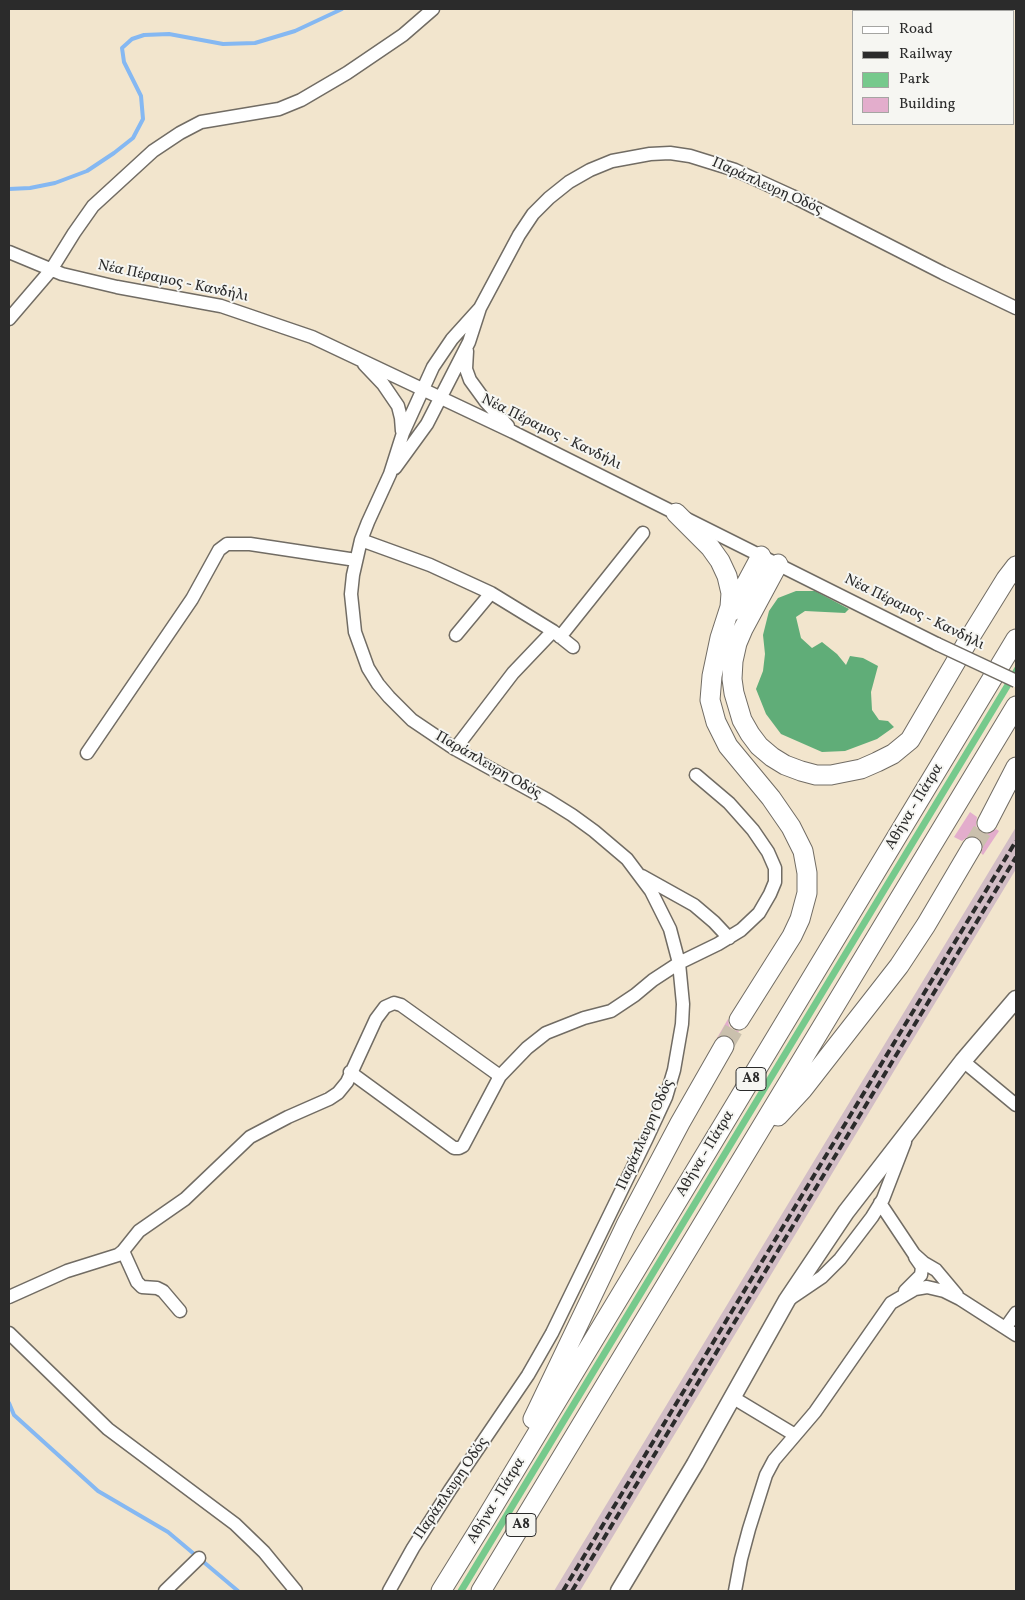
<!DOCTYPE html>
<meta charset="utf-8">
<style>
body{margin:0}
#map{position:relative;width:1025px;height:1600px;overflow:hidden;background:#f2e5cd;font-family:Vollkorn,serif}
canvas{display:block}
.frame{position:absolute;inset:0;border:10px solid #2b2b2b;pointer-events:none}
.legend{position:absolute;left:852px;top:10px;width:162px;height:115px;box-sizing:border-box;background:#f6f6f2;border:1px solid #a5a5a2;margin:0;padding:6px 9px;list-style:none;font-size:15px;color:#2b2b2b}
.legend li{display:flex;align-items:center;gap:10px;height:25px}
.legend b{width:25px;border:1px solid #a5a5a2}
</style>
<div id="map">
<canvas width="1025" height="1600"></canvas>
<div class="frame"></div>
<ul class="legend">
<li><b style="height:6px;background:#fff"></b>Road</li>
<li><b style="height:6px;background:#2b2b2b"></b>Railway</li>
<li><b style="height:14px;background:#76c98c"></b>Park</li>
<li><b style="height:14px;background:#e3adcc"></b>Building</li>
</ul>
</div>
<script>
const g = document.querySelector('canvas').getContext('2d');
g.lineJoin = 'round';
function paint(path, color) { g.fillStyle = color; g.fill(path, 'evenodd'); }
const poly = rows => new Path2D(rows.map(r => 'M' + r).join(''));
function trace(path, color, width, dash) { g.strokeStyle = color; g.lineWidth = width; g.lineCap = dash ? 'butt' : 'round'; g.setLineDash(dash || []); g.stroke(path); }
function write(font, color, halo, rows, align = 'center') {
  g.font = font + ' Vollkorn,serif'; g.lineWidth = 4; g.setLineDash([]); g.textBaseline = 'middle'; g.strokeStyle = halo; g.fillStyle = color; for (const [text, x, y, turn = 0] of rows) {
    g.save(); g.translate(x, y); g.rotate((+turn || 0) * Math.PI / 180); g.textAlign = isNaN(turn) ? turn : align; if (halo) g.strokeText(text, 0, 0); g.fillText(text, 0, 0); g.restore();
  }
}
const industrial = poly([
 [1016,827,1016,869,580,1591,554,1591]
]);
const green = poly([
 [1016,665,1016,678,465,1591,457,1591]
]);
const forest = poly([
 [796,591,815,591,849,609,845,613,805,611,796,617,801,638,812,648,822,642,837,654,846,665,850,656,863,658,878,666,871,692,872,710,879,720,888,721,894,727,877,739,845,751,822,752,781,734,766,714,756,689,763,671,765,654,763,635,769,611,778,598]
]);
const stream = poly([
 [9,189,30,188,55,183,87,171,114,153,133,138,143,119,141,96,124,62,122,48,132,39,144,35,169,34,223,44,255,43,295,31,342,9],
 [9,1403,14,1415,98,1491,168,1532,238,1591]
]);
const building = poly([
 [970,812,977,817,976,824,977,829,981,833,988,834,996,829,999,831,983,855,981,853,983,848,982,842,978,838,972,836,966,838,962,841,954,837],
 [728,1019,729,1026,733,1030,739,1031,734,1040,730,1037,724,1035,717,1038]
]);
const highwayTunnel = poly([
 [972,847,987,823],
 [724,1046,739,1020]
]);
const minor = poly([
 [9,252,62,274,117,287,221,306,312,337,513,432,937,644],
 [9,319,51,270,74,233,93,206,153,151,180,133,201,122,279,109,301,100,347,73,403,35,433,9],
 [467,351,466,369,470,380,486,402,508,426],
 [364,364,383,384,398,406,401,418,402,431],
 [395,468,427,424,469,342,480,308,519,235,533,214,549,198,569,182,590,170,612,161,650,154,670,153,690,156,735,170,792,196,943,273,1016,308],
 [361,540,430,565,491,593,553,631,573,647],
 [456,635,491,593],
 [560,637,643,533],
 [455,749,513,673,553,631],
 [87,753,192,599,219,550,227,544,250,544,356,560],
 [642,876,694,905,714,922,729,938],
 [963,1061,1016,1105],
 [350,1072,454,1148,459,1148,463,1146,500,1076,527,1048,546,1033,584,1018,611,1011,635,995,653,980,679,963,718,944,741,930,759,913,770,894,775,882,775,868,768,852,753,830,729,803,696,775],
 [880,1203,914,1254,924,1263,936,1270,957,1295],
 [123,1251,137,1282,142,1287,157,1288,163,1291,180,1311],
 [905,1291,921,1275,922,1267,915,1257],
 [9,1297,67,1271,118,1255,123,1251,139,1231,185,1199,250,1137,288,1117,329,1099,338,1093,347,1082,376,1019,385,1007,394,1003,401,1005,500,1076],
 [791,1298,822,1277,840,1259,872,1217,883,1199,905,1142],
 [1006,1327,1016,1313],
 [9,1333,108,1429,235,1524,264,1552,296,1591],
 [732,1397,795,1435],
 [165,1591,199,1558],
 [389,1591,413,1548,450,1490,528,1375,552,1333,647,1138,666,1097,674,1070,682,1024,683,1004,679,963,670,929,651,891,627,859,594,831,572,815,548,800,455,749,412,720,389,697,378,684,368,668,355,632,351,594,353,575,361,540,368,522,390,474,403,433,433,367,452,339,480,308],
 [735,1591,741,1559,749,1529,766,1475,774,1460,815,1412,891,1303,915,1289,927,1287,944,1291,960,1299,1016,1335]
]);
const major = poly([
 [619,1591,695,1464,787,1300,846,1212,963,1061,1016,999]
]);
const highway = poly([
 [676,513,710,547,720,561,727,576,731,593,730,607,720,638,712,676,710,700,716,722,728,746,771,798,791,827,803,851,807,873,807,893,800,919,792,936,739,1020],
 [778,564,743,629,737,643,733,661,732,679,734,693,742,720,750,734,759,746,772,757,785,765,801,771,816,775,831,775,861,769,877,762,893,754,910,740,972,634,1006,579,1016,566],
 [731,612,761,556],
 [987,823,1016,767],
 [778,1116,803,1089,899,966,926,925,972,847],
 [533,1419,626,1225,680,1123,724,1046],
 [441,1591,485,1520,1016,639],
 [481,1591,1016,706]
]);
const rail = poly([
 [563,1591,1016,841],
 [572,1591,1016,857]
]);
const minorBridge = poly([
 [937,644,1016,681]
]);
const shields = [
 [751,1079,30],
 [521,1525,30]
];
const shieldNames = [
 ["Α8",751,1079],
 ["Α8",521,1525]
];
const streetNames = [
 ["Παράπλευρη Οδός",767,187,24],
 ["Νέα Πέραμος - Κανδήλι",173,282,12],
 ["Νέα Πέραμος - Κανδήλι",551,433,26],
 ["Νέα Πέραμος - Κανδήλι",914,613,26],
 ["Παράπλευρη Οδός",488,766,30],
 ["Αθήνα - Πάτρα",915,807,-59],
 ["Παράπλευρη Οδός",646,1135,-66],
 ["Αθήνα - Πάτρα",706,1154,-59],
 ["Παράπλευρη Οδός",452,1489,-56],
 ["Αθήνα - Πάτρα",497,1501,-59]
];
paint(industrial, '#d2bdc5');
paint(green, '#76c98c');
paint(forest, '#60ad78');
trace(stream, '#85b8f2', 4);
paint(building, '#e3adcc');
trace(highwayTunnel, '#cac0ad', 19, [19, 9]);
trace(minor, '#716c64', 15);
trace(major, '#716c64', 19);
trace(highway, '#716c64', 21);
trace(minor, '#fff', 12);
trace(major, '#fff', 16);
trace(highway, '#fff', 19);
trace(rail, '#2b2b2b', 4, [8, 4]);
trace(minorBridge, '#716c64', 15, []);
trace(minorBridge, '#fff', 12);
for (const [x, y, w] of shields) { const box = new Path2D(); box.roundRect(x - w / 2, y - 11.5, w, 23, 4); g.fillStyle = '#f6f6f2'; g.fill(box); trace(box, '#2b2b2b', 1); }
write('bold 14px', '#2b2b2b', null, shieldNames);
write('15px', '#2b2b2b', '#f6f6f2', streetNames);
</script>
